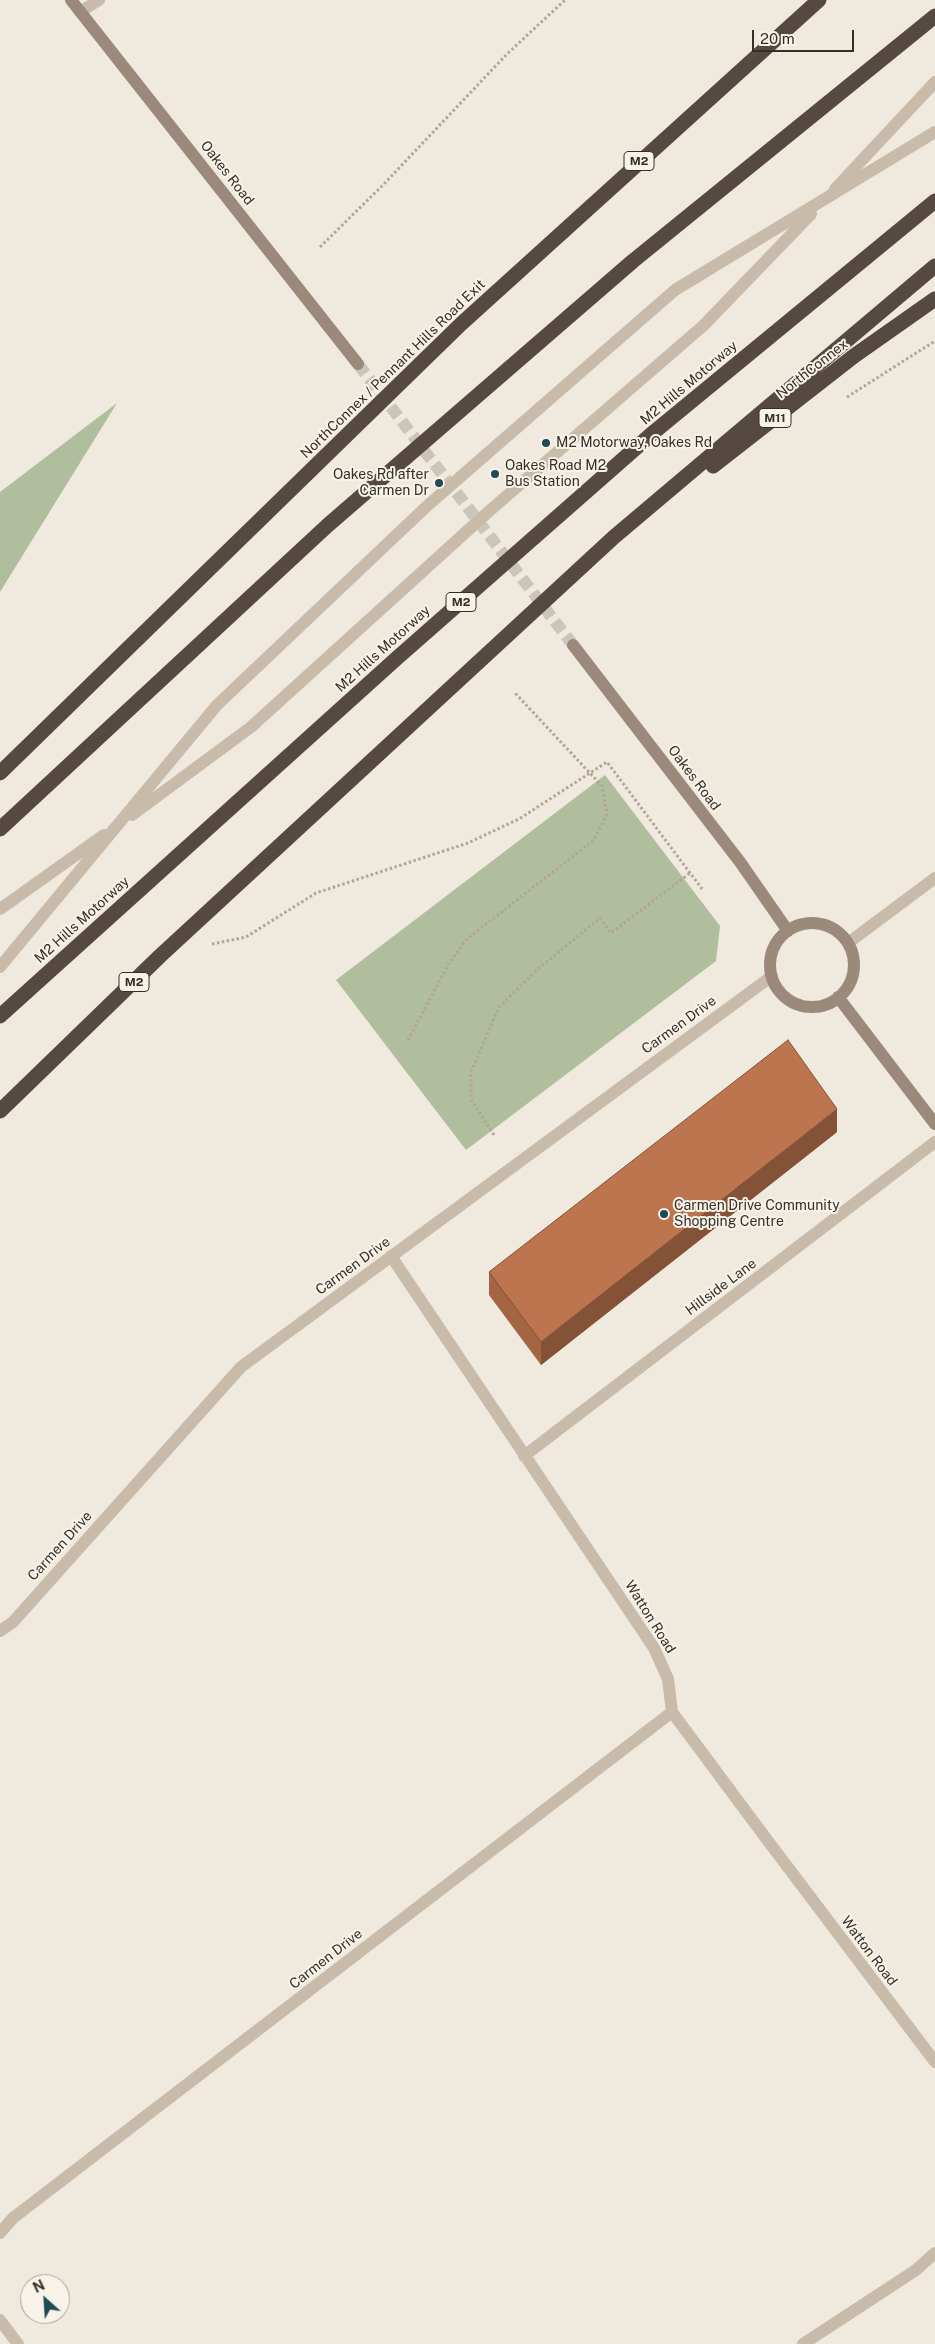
<!DOCTYPE html>
<style>
body{margin:0}
#map{position:relative;width:935px;height:2344px;overflow:hidden;background:#f0e9dd;font-family:"Public Sans",sans-serif}
canvas{display:block}
.north{position:absolute;left:20px;top:2274px;width:50px;height:50px;box-sizing:border-box;background:#f8f3e9;border:1px solid #aaa49c;border-radius:50%;rotate:334deg;font-size:14px;font-weight:700;line-height:20px;text-align:center;color:#362e29}
.north::after{content:'';display:block;margin:auto;width:18px;height:22px;background:#214b54;clip-path:polygon(50% 0,100% 100%,50% 72%,0 100%)}
.scale{position:absolute;left:752px;top:30px;width:102px;height:22px;box-sizing:border-box;border:2px solid #362e29;border-top:0;padding-left:6px;font-size:15px;line-height:18px;white-space:nowrap;color:#362e29;-webkit-text-stroke:4px #f8f3e9;paint-order:stroke}
</style>
<div id="map">
<canvas width="935" height="2344"></canvas>
<div class="north">N</div>
<div class="scale">20 m</div>
</div>
<script>
const g = document.querySelector('canvas').getContext('2d');
g.lineJoin = 'round';
function paint(path, color) { g.fillStyle = color; g.fill(path, 'evenodd'); }
const poly = rows => new Path2D(rows.map(r => 'M' + r).join(''));
function trace(path, color, width, dash) { g.strokeStyle = color; g.lineWidth = width; g.lineCap = dash ? 'butt' : 'round'; g.setLineDash(dash || []); g.stroke(path); }
function write(font, color, halo, rows, align = 'center') {
  g.font = font + ' "Public Sans",sans-serif'; g.lineWidth = 4; g.setLineDash([]); g.textBaseline = 'middle'; g.strokeStyle = halo; g.fillStyle = color; for (const [text, x, y, turn = 0] of rows) {
    g.save(); g.translate(x, y); g.rotate((+turn || 0) * Math.PI / 180); g.textAlign = isNaN(turn) ? turn : align; if (halo) g.strokeText(text, 0, 0); g.fillText(text, 0, 0); g.restore();
  }
}
const green = poly([
 [117,403,0,592,0,492],
 [605,775,720,926,716,961,466,1150,336,980]
]);
const secondaryTunnel = poly([
 [358,364,573,645]
]);
const path = poly([
 [320,247,382,186,507,54,565,0],
 [847,397,935,341],
 [212,944,246,937,316,893,468,843,519,819,607,762,702,889],
 [408,1040,449,963,467,939,594,840,607,814,602,786,514,692],
 [494,1135,471,1099,471,1072,499,1007,539,968,600,918,611,933,690,873]
]);
const lane = poly([
 [835,189,935,82],
 [132,815,251,727,487,513,704,325,811,214],
 [0,909,104,835],
 [0,967,217,705,427,506,675,290,935,132],
 [524,1456,935,1142]
]);
const street = poly([
 [80,12,99,0],
 [848,943,935,878],
 [391,1256,654,1648,668,1679,672,1712,762,1833,935,2062],
 [0,1631,13,1622,241,1367,772,976],
 [0,2233,13,2218,672,1712],
 [0,2320,18,2344],
 [803,2344,916,2270,935,2253]
]);
const secondary = poly([
 [71,0,358,364],
 [573,645,740,862,788,931],
 '770 965a42 42 0 1 1 84 0a42 42 0 1 1-84 0Z',
 [838,997,935,1124]
]);
const highway = poly([
 [713,466,854,356,935,299],
 [0,773,461,324,819,0],
 [0,829,328,525,633,261,935,16],
 [0,1016,397,658,654,432,935,201],
 [0,1111,160,956,614,537,935,266]
]);
const wall = poly([
 [837,1132,541,1365,489,1295,489,1272]
]);
const shadedWall = poly([
 [837,1109,837,1132,541,1365,541,1342]
]);
const building = poly([
 [788,1040,837,1109,541,1342,489,1272,788,1040]
]);
const markers = [
 [546,443,5,"#214b54"],
 [495,474,5,"#214b54"],
 [439,483,5,"#214b54"],
 [664,1214,5,"#214b54"]
];
const shields = [
 [639,161,30],
 [775,418,32],
 [461,602,30],
 [134,982,30]
];
const shieldNames = [
 ["M2",639,161],
 ["M11",775,418],
 ["M2",461,602],
 ["M2",134,982]
];
const streetNames = [
 ["Oakes Road",227,173,52],
 ["NorthConnex / Pennant Hills Road Exit",393,369,-44],
 ["NorthConnex",812,369,-38],
 ["M2 Hills Motorway",689,383,-40],
 ["M2 Hills Motorway",383,649,-42],
 ["Oakes Road",694,778,53],
 ["M2 Hills Motorway",82,920,-42],
 ["Carmen Drive",679,1025,-36],
 ["Carmen Drive",353,1266,-36],
 ["Hillside Lane",721,1287,-37],
 ["Carmen Drive",60,1546,-48],
 ["Watton Road",650,1617,58],
 ["Watton Road",869,1951,53],
 ["Carmen Drive",326,1959,-38]
];
const poiNames = [
 ["M2 Motorway, Oakes Rd",556,443],
 ["Oakes Road M2",505,466],
 ["Bus Station",505,482],
 ["Oakes Rd after",429,475,"right"],
 ["Carmen Dr",429,491,"right"],
 ["Carmen Drive Community",674,1206],
 ["Shopping Centre",674,1222]
];
paint(green, '#b0be9e');
trace(secondaryTunnel, '#cbc4b9', 12, [12, 6]);
trace(path, '#b3a594', 3, [2.5, 2.5]);
trace(lane, '#c8bbaa', 12);
trace(street, '#c8bbaa', 12);
trace(secondary, '#9b8a7b', 12);
trace(highway, '#564941', 15);
paint(wall, '#a36544');
paint(shadedWall, '#845237');
paint(building, '#bd754f');
trace(building, '#845237', 1);
for (const [x, y, r, color] of markers) { const dot = new Path2D(); dot.arc(x, y, r, 0, 2 * Math.PI); g.fillStyle = color; g.fill(dot); trace(dot, '#f8f3e9', 2); }
for (const [x, y, w] of shields) { const box = new Path2D(); box.roundRect(x - w / 2, y - 9.5, w, 19, 4); g.fillStyle = '#f8f3e9'; g.fill(box); trace(box, '#362e29', 1); }
write('bold 12px', '#362e29', null, shieldNames);
write('14px', '#362e29', '#f8f3e9', streetNames);
write('14px', '#362e29', '#f8f3e9', poiNames, 'left');
</script>
